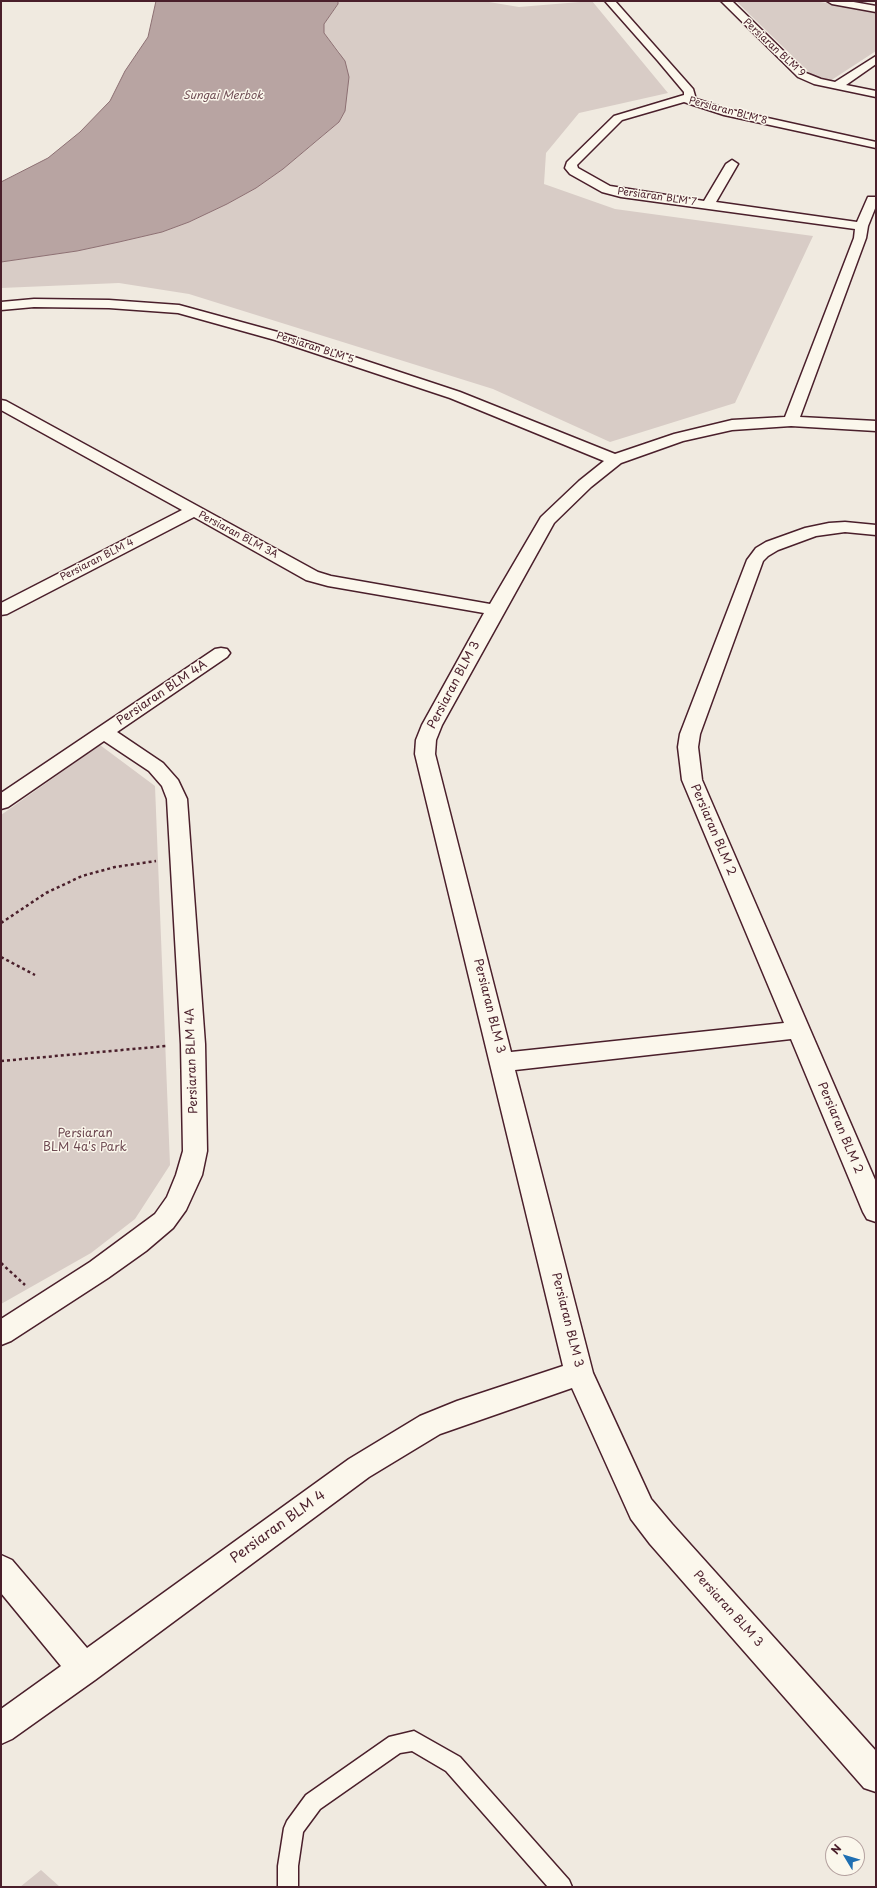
<!DOCTYPE html>
<style>
body{margin:0}
#map{position:relative;width:877px;height:1888px;overflow:hidden;background:#f0eae0;font-family:"Playpen Sans",sans-serif}
canvas{display:block}
.frame{position:absolute;inset:0;border:2px solid #4a1f2b;pointer-events:none}
.north{position:absolute;left:825px;top:1836px;width:40px;height:40px;box-sizing:border-box;background:#fbf7ec;border:1px solid #b4a19f;border-radius:50%;rotate:308deg;font-size:11px;font-weight:700;line-height:16px;text-align:center;color:#4a1f2b}
.north::after{content:'';display:block;margin:auto;width:14px;height:18px;background:#1f6fb2;clip-path:polygon(50% 0,100% 100%,50% 72%,0 100%)}
</style>
<div id="map">
<canvas width="877" height="1888"></canvas>
<div class="frame"></div>
<div class="north">N</div>
</div>
<script>
const g = document.querySelector('canvas').getContext('2d');
g.lineJoin = 'round';
function paint(path, color) { g.fillStyle = color; g.fill(path, 'evenodd'); }
const poly = rows => new Path2D(rows.map(r => 'M' + r).join(''));
function trace(path, color, width, dash) { g.strokeStyle = color; g.lineWidth = width; g.lineCap = dash ? 'butt' : 'round'; g.setLineDash(dash || []); g.stroke(path); }
function write(font, color, halo, rows, align = 'center') {
  g.font = font + ' "Playpen Sans",sans-serif'; g.lineWidth = 3; g.setLineDash([]); g.textBaseline = 'middle'; g.strokeStyle = halo; g.fillStyle = color; for (const [text, x, y, turn = 0] of rows) {
    g.save(); g.translate(x, y); g.rotate((+turn || 0) * Math.PI / 180); g.textAlign = isNaN(turn) ? turn : align; if (halo) g.strokeText(text, 0, 0); g.fillText(text, 0, 0); g.restore();
  }
}
const green = poly([
 [338,1,483,1,519,7,592,1,668,93,579,113,546,153,544,184,615,209,813,236,735,403,610,442,493,389,189,294,119,283,1,288,1,262,77,251,119,242,162,232,189,222,227,204,256,188,283,169,317,141,339,122,345,111,340,53,324,33,324,24,338,5],
 [736,1,815,1,876,12,876,51,830,81,815,78],
 [100,745,155,786,170,1165,135,1219,91,1253,1,1304,1,815],
 [41,1870,60,1887,20,1887]
]);
const water = poly([
 [156,1,338,1,338,4,324,24,324,33,345,61,349,77,345,111,339,122,283,169,256,188,227,204,189,222,162,232,119,242,77,251,1,262,1,182,48,158,80,132,110,101,125,71,148,37,156,1]
]);
const path = poly([
 [1,923,46,893,82,876,115,867,156,861],
 [1,957,35,975],
 [1,1061,166,1046],
 [1,1263,25,1285]
]);
const service = poly([
 [414,1731,460,1757,569,1880,572,1887,548,1887,446,1771,412,1751,400,1753,320,1809,303,1832,298,1866,298,1887,278,1887,278,1866,284,1828,287,1821,306,1795,389,1737,414,1731]
]);
const minor = poly([
 [605,1,615,1,693,89,695,96,693,98,727,109,876,142,876,148,724,115,684,102,622,120,577,165,578,168,610,186,704,201,726,164,732,160,738,164,716,202,857,222,868,197,876,197,876,206,868,226,866,238,800,417,876,421,876,431,791,426,732,430,683,441,621,463,591,487,554,523,442,725,436,740,435,754,511,1052,784,1023,682,780,678,747,680,734,747,560,756,548,766,542,805,528,829,523,845,522,876,525,876,535,845,532,816,536,778,550,768,556,763,561,700,734,698,747,702,780,876,1182,876,1222,867,1219,863,1212,791,1039,515,1070,593,1373,651,1499,672,1524,876,1751,876,1792,864,1788,650,1544,631,1519,572,1388,440,1434,369,1477,95,1680,12,1739,1,1744,1,1709,61,1666,1,1593,1,1555,12,1560,87,1648,349,1459,420,1416,457,1401,563,1366,415,754,416,740,422,725,484,613,328,586,306,580,194,517,7,614,1,615,1,603,182,510,1,410,1,400,6,401,318,572,331,576,490,604,541,517,579,481,604,461,450,398,275,340,178,313,109,308,34,307,1,310,1,302,34,299,109,300,179,305,285,334,460,392,615,454,674,434,732,420,785,417,854,238,855,229,621,197,602,192,570,174,565,168,567,162,614,116,684,95,684,92,658,61,605,1],
 [721,1,732,1,806,73,821,79,835,82,876,56,876,64,846,85,876,91,876,97,814,84,798,77,721,1],
 [827,1,848,1,876,6,876,12,832,4,827,1],
 [221,648,227,649,230,653,227,657,117,732,163,763,178,780,187,799,205,1044,207,1151,202,1175,186,1210,173,1228,146,1251,108,1278,11,1341,1,1345,1,1319,90,1262,155,1214,167,1197,176,1175,183,1151,181,1044,167,799,162,786,149,771,104,741,8,807,1,809,1,793,215,649,221,648]
]);
const farStreetnames = [
 ["Persiaran BLM 9",774,48,43],
 ["Persiaran BLM 8",728,111,15],
 ["Persiaran BLM 7",657,197,8],
 ["Persiaran BLM 5",315,348,18],
 ["Persiaran BLM 3A",238,535,28],
 ["Persiaran BLM 4",97,560,-27]
];
const farWaternames = [
 ["Sungai Merbok",223,96]
];
const streetNames = [
 ["Persiaran BLM 3",454,685,-62],
 ["Persiaran BLM 4A",162,693,-34],
 ["Persiaran BLM 2",713,830,67],
 ["Persiaran BLM 3",489,1006,76],
 ["Persiaran BLM 4A",192,1061,-92],
 ["Persiaran BLM 2",840,1128,67],
 ["Persiaran BLM 3",567,1320,76],
 ["Persiaran BLM 3",728,1609,48]
];
const parkNames = [
 ["Persiaran",85,1134],
 ["BLM 4a's Park",85,1148]
];
const nearStreetnames = [
 ["Persiaran BLM 4",278,1527,-36]
];
paint(green, '#d8ccc6');
paint(water, '#b8a4a2');
trace(water, '#8c6f72', 1);
trace(service, '#4a1f2b', 3);
trace(minor, '#4a1f2b', 3);
trace(path, '#4a1f2b', 2.5, [3, 3]);
paint(service, '#fbf7ec');
paint(minor, '#fbf7ec');
write('10px', '#4a1f2b', '#fbf7ec', farStreetnames);
write('italic 11px', '#704e55', '#fbf7ec', farWaternames);
write('12px', '#4a1f2b', '#fbf7ec', streetNames);
write('12px', '#6e4a52', '#fbf7ec', parkNames);
write('14px', '#4a1f2b', '#fbf7ec', nearStreetnames);
</script>
